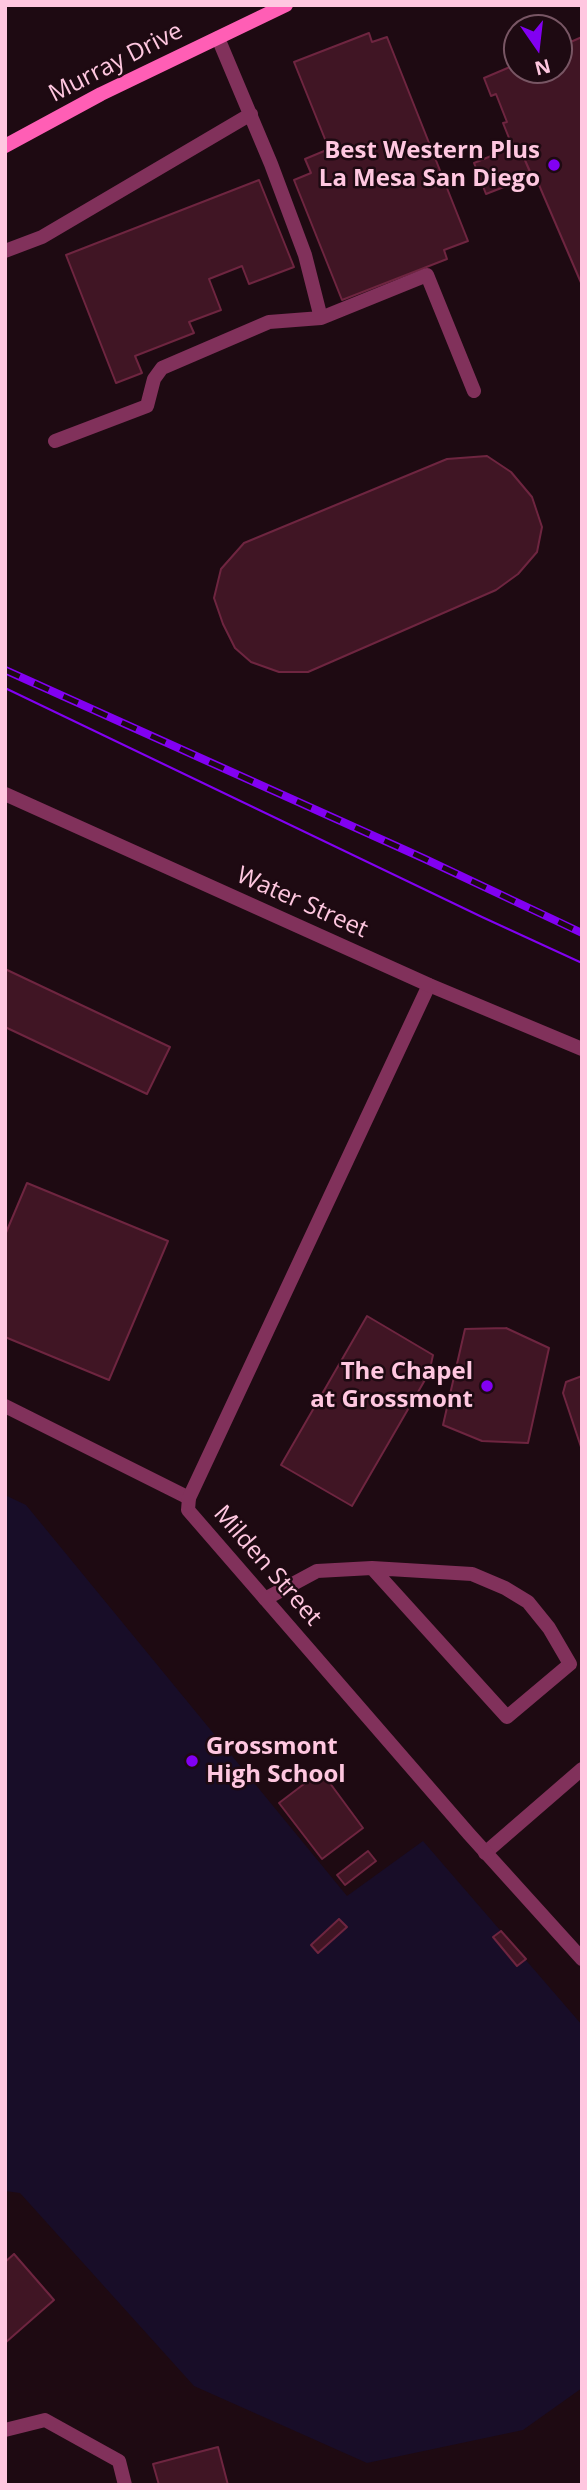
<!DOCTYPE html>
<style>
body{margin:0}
#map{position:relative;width:587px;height:2490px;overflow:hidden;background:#1e0a12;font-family:"Open Sans",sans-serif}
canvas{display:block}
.frame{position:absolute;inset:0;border:7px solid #ffc7e0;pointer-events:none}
.north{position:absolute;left:503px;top:14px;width:70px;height:70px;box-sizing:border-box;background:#1e0a12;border:2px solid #785664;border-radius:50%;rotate:166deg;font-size:19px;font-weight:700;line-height:28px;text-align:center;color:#ffc7e0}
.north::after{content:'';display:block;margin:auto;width:24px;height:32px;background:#8200f2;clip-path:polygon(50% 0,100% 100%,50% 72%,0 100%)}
</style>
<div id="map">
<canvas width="587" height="2490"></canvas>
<div class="frame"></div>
<div class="north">N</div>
</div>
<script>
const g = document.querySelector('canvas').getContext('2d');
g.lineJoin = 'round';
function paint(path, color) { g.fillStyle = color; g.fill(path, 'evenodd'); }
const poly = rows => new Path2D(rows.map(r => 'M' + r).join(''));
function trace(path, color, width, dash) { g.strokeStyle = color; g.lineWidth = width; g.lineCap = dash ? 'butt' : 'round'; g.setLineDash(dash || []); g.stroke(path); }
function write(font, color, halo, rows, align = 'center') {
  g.font = font + ' "Open Sans",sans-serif'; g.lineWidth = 5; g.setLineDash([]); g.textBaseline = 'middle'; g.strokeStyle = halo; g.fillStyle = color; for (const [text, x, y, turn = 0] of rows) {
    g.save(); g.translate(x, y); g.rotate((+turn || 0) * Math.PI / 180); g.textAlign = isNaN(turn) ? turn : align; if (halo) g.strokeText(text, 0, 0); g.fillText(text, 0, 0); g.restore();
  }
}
const green = poly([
 [5,1495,26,1505,347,1896,423,1841,582,2025,582,2388,523,2430,367,2463,194,2386,20,2193,5,2191]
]);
const building = poly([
 [369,33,372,42,387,37,468,241,444,250,447,259,342,300,294,180,311,173,305,159,329,149,294,62,369,33],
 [582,37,582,285,539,185,536,186,521,151,515,153,503,123,507,122,496,94,491,96,484,78,517,64,517,70,559,70,559,47,582,37],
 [513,147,515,153,521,151,532,176,486,194,474,163,513,147],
 [259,180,294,267,249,284,242,266,209,279,221,310,189,322,194,333,135,356,142,373,116,383,66,255,259,180],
 [487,456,511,472,532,497,542,527,537,552,518,574,496,590,308,672,279,672,251,662,235,648,223,624,214,598,221,569,244,543,447,459,487,456],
 [5,969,170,1047,147,1094,5,1027,5,969],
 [27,1183,168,1241,109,1380,5,1337,5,1235,27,1183],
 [367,1316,433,1355,429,1373,352,1506,281,1465,367,1316],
 [506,1328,549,1348,528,1443,482,1441,443,1425,465,1329,506,1328],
 [582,1376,582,1450,563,1393,566,1382,582,1376],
 [321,1771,363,1828,322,1859,279,1803,321,1771],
 [368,1851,376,1861,345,1885,337,1875,368,1851],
 [339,1919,347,1927,318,1953,311,1945,339,1919],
 [501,1931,526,1959,517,1966,493,1937,501,1931],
 [14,2254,54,2300,5,2343,5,2262,14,2254],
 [218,2447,228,2485,159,2485,153,2464,218,2447]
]);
const service = poly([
 [218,38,271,164,305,255,321,318],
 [5,251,42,237,251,114],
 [55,441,147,406,154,379,162,368,269,322,321,318,427,275,474,391],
 [5,1406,189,1498],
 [265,1599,317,1571,372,1568,472,1574,505,1588,528,1602,549,1628,570,1664,507,1717,372,1568],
 [485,1853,582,1769],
 [5,2430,45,2420,119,2461,125,2485]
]);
const minor = poly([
 [429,985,189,1498,188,1510,469,1834,582,1959]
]);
const tertiary = poly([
 [5,794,429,985,582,1049]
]);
const secondary = poly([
 [5,146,101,94,286,5]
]);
const tram = poly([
 [5,688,482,917,582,963]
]);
const rail = poly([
 [5,670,425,859,582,933]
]);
const markers = [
 [554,165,7,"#8200f2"],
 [487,1386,7,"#8200f2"],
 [192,1761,7,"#8200f2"]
];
const streetNames = [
 ["Murray Drive",116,63,-27],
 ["Water Street",302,903,24],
 ["Milden Street",267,1566,49]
];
const poiNames = [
 ["Best Western Plus",540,151],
 ["La Mesa San Diego",540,179],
 ["The Chapel",473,1372],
 ["at Grossmont",473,1400],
 ["Grossmont",206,1747,"left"],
 ["High School",206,1775,"left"]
];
paint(green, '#180d28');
paint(building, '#401524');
trace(building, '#6e2540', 2);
trace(service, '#81315b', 14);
trace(minor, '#81315b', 14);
trace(tertiary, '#81315b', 14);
trace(secondary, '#ff5eb5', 14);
trace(tram, '#8200f2', 2);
trace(rail, '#8200f2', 8);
trace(rail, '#1e0a12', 5, [16]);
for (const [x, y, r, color] of markers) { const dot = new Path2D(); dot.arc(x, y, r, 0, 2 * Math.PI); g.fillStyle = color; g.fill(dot); trace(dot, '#1e0a12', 2.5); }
write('24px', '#ffc7e0', '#1e0a12', streetNames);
write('bold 24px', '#ffc7e0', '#1e0a12', poiNames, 'right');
</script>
